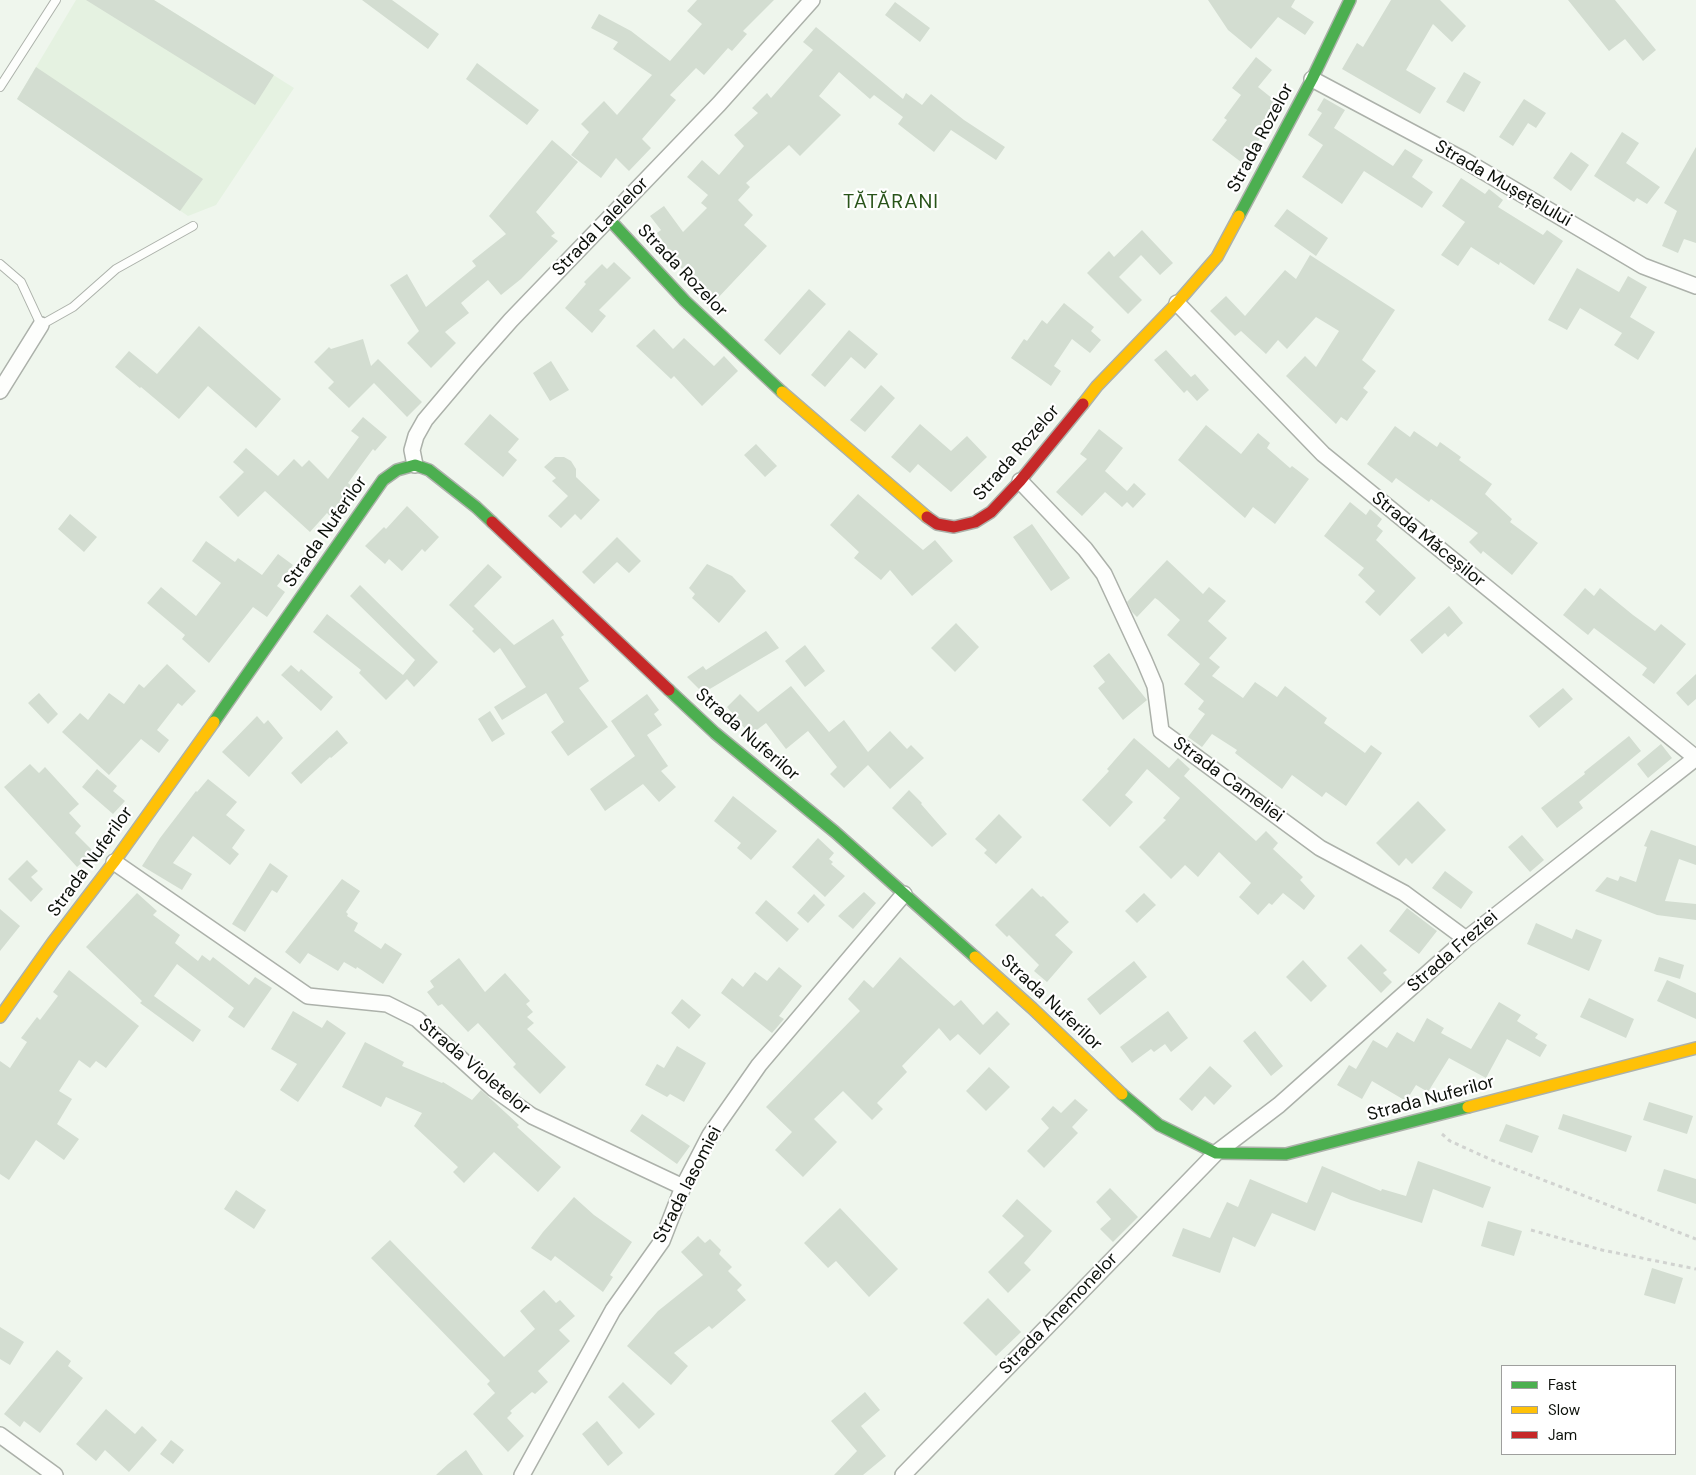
<!DOCTYPE html>
<meta charset="utf-8">
<style>
body{margin:0}
#map{position:relative;width:1696px;height:1475px;overflow:hidden;background:#eff6ed;font-family:"DM Sans",sans-serif}
canvas{display:block}
.legend{position:absolute;left:1501px;top:1365px;width:175px;height:90px;box-sizing:border-box;background:#fff;border:1px solid #9e9f9d;margin:0;padding:6px 9px;list-style:none;font-size:15px;color:#0c100a}
.legend li{display:flex;align-items:center;gap:10px;height:25px}
.legend b{width:25px;border:1px solid #9e9f9d}
</style>
<div id="map">
<canvas width="1696" height="1475"></canvas>
<ul class="legend">
<li><b style="height:6px;background:#4caf50"></b>Fast</li>
<li><b style="height:6px;background:#ffc107"></b>Slow</li>
<li><b style="height:6px;background:#c62828"></b>Jam</li>
</ul>
</div>
<script>
const g = document.querySelector('canvas').getContext('2d');
g.lineJoin = 'round';
function paint(path, color) { g.fillStyle = color; g.fill(path, 'evenodd'); }
const poly = rows => new Path2D(rows.map(r => 'M' + r).join(''));
function trace(path, color, width, dash) { g.strokeStyle = color; g.lineWidth = width; g.lineCap = dash ? 'butt' : 'round'; g.setLineDash(dash || []); g.stroke(path); }
function write(font, color, halo, rows, align = 'center') {
  g.font = font + ' "DM Sans",sans-serif'; g.lineWidth = 4.5; g.setLineDash([]); g.textBaseline = 'middle'; g.strokeStyle = halo; g.fillStyle = color; for (const [text, x, y, turn = 0] of rows) {
    g.save(); g.translate(x, y); g.rotate((+turn || 0) * Math.PI / 180); g.textAlign = isNaN(turn) ? turn : align; if (halo) g.strokeText(text, 0, 0); g.fillText(text, 0, 0); g.restore();
  }
}
const built = poly([
 [76,0,154,0,294,88,216,205,188,216,17,99]
]);
const building = poly([
 [86,0,154,0,274,75,255,105],
 [362,0,392,0,439,34,428,49],
 [697,0,774,0,743,31,747,34,732,51,728,48,704,75,696,68,670,95,676,100,642,139,651,148,629,171,616,158,601,178,571,155,589,132,581,124,604,101,617,115,652,75,613,49,618,42,591,28,599,14,631,31,670,61,702,24,687,11],
 [1208,0,1295,0,1291,7,1314,22,1305,35,1278,17,1251,49,1228,30],
 [1391,0,1440,0,1466,26,1452,42,1433,24,1406,70,1436,88,1420,114,1342,69,1357,43,1363,47],
 [1568,0,1615,0,1656,50,1643,61,1625,39,1609,51],
 [895,2,930,28,920,42,885,15],
 [816,27,903,99,906,93,922,105,931,94,964,120,1005,147,996,160,951,130,934,152,898,124,903,117,874,95,870,99,839,72,819,96,841,115,800,156,789,145,746,183,750,187,738,200,753,215,744,225,767,246,715,301,681,268,657,233,661,230,650,216,664,206,683,232,707,208,701,203,708,195,687,177,702,160,719,175,744,146,734,135,758,113,752,108,767,93,771,98,813,50,803,42],
 [1256,57,1272,70,1258,87,1278,103,1261,126,1267,130,1241,162,1212,140,1227,120,1224,118,1241,95,1232,88],
 [477,63,539,110,527,125,466,79],
 [36,67,203,179,180,211,17,99],
 [1464,72,1481,82,1464,112,1446,102],
 [1324,98,1345,110,1334,128,1393,166,1405,149,1423,160,1412,177,1433,192,1422,208,1364,171,1342,204,1302,177,1323,145,1308,135,1322,113,1317,110],
 [1524,99,1546,113,1536,128,1528,123,1513,146,1499,137],
 [1622,132,1639,143,1626,163,1660,187,1647,204,1637,198,1634,202,1594,176],
 [552,140,578,162,536,212,555,233,551,236,558,241,521,279,501,295,488,280,461,303,469,313,445,332,456,343,431,368,407,343,419,331,390,285,407,274,426,307,476,266,472,261,506,234,489,216],
 [1696,147,1696,243,1684,239,1678,253,1662,246,1677,211,1664,203],
 [1571,152,1589,165,1571,191,1553,178],
 [1461,178,1485,194,1489,189,1503,200,1498,207,1543,235,1547,230,1563,241,1534,285,1500,262,1499,265,1471,247,1458,266,1441,255,1465,222,1442,206],
 [1287,209,1328,238,1316,256,1274,226],
 [1142,230,1173,263,1160,275,1141,255,1119,277,1142,300,1128,314,1087,273,1109,251,1114,257],
 [1310,255,1395,310,1362,360,1376,371,1363,388,1368,392,1347,421,1341,417,1336,424,1286,376,1305,356,1316,367,1339,331,1316,317,1287,349,1278,340,1266,354,1241,331,1235,336,1210,311,1226,296,1245,316,1285,270,1296,279],
 [614,262,631,278,599,310,606,316,592,333,565,308,586,284,584,282,602,264,607,269],
 [1577,268,1619,292,1628,276,1647,287,1630,317,1655,332,1638,360,1614,345,1622,333,1580,308,1567,330,1548,320],
 [809,289,826,304,780,355,764,340],
 [1064,303,1094,327,1091,331,1101,340,1090,353,1072,339,1054,366,1061,371,1051,386,1011,358,1024,339,1027,341,1042,320,1047,324],
 [199,326,281,399,256,428,208,386,179,419,141,387,140,388,115,367,129,351,157,374],
 [654,329,673,349,684,338,714,366,724,356,738,371,702,406,674,376,671,379,636,346],
 [849,330,878,354,865,369,851,357,825,387,811,375],
 [363,339,371,366,378,359,422,402,407,417,374,383,349,408,328,388,334,382,314,362,329,347,331,349],
 [1166,350,1191,377,1195,374,1209,390,1197,401,1187,390,1184,393,1154,360],
 [551,361,569,390,550,401,533,373],
 [881,385,895,398,865,432,850,420],
 [490,414,519,439,508,452,517,460,503,477,464,444],
 [363,417,387,437,375,451,373,449,348,483,357,491,332,518,327,513,310,532,265,491,238,517,219,497,244,472,233,462,246,448,278,476,294,459,302,467,309,460,328,479,359,437,351,431],
 [920,424,951,451,967,436,987,457,951,492,918,464,910,473,891,457],
 [1206,425,1241,454,1258,433,1270,443,1267,448,1290,468,1292,466,1309,479,1275,524,1253,507,1245,518,1178,460],
 [1395,426,1410,437,1414,431,1437,447,1440,442,1461,457,1459,460,1492,484,1485,494,1512,519,1510,522,1538,543,1512,575,1483,551,1481,554,1469,542,1478,533,1431,499,1429,502,1396,478,1392,483,1367,464],
 [1099,429,1123,448,1105,471,1127,491,1134,483,1146,494,1133,508,1127,502,1122,507,1105,492,1082,516,1056,492,1087,459,1080,454],
 [756,444,777,466,765,477,744,455],
 [555,457,564,457,571,461,576,469,576,477,600,500,581,520,575,514,561,528,548,516,568,496,552,481,556,478,544,467],
 [858,494,923,550,935,540,953,561,912,596,890,570,881,580,854,558,859,552,830,525],
 [1350,502,1366,515,1370,509,1382,519,1377,526,1383,531,1376,540,1416,578,1380,616,1365,602,1375,591,1358,575,1364,568,1324,536],
 [407,506,439,537,425,552,422,549,402,571,389,559,385,564,365,546,384,527,386,529],
 [70,514,97,537,84,552,58,529],
 [1032,524,1070,578,1051,591,1013,537],
 [617,537,641,561,629,573,617,562,594,584,582,572],
 [206,541,235,562,238,558,262,575,278,554,293,565,277,586,285,592,267,617,253,607,209,663,182,639,185,635,147,603,161,587,196,616,221,583,192,561],
 [1167,560,1203,594,1209,587,1226,601,1208,621,1227,638,1209,658,1220,667,1212,676,1243,698,1255,682,1277,697,1285,686,1327,718,1324,723,1365,753,1371,745,1382,753,1346,806,1326,792,1322,797,1292,775,1282,789,1235,753,1237,750,1212,734,1202,747,1188,737,1205,714,1198,709,1204,701,1184,684,1200,664,1167,635,1180,620,1158,600,1155,598,1137,617,1132,612,1127,602],
 [488,564,502,577,474,606,514,645,553,619,564,635,561,637,589,681,579,688,608,727,568,756,551,732,564,722,546,693,502,720,494,707,526,687,500,648,494,653,472,631,474,629,449,605],
 [707,564,732,576,746,591,719,623,692,598,695,594,689,588],
 [360,585,438,662,414,687,407,679,386,700,359,673,361,670,313,632,327,614,403,675,415,660,350,596],
 [1585,588,1594,596,1600,588,1633,615,1655,631,1661,624,1686,644,1654,684,1642,675,1647,668,1594,628,1588,635,1563,615],
 [1449,606,1463,623,1448,637,1445,633,1422,654,1410,640],
 [956,623,979,647,955,672,931,648],
 [766,631,779,648,703,693,687,677,703,666,706,670],
 [805,645,825,671,805,687,785,661],
 [1109,653,1147,700,1123,720,1098,688,1105,682,1093,666],
 [167,664,196,691,182,706,178,703,157,730,169,740,159,753,141,739,109,775,62,732,80,713,88,720,109,693,124,704,139,684,144,688],
 [291,665,299,672,301,669,333,697,321,711,281,675],
 [1696,674,1696,699,1688,706,1676,693],
 [791,686,829,732,844,720,868,752,890,731,907,749,911,745,924,758,890,789,868,765,844,788,830,774,837,767,808,731,786,749,766,723,750,735,727,707,740,694,758,712],
 [1563,688,1573,699,1539,728,1529,716],
 [39,693,58,714,48,724,28,703],
 [647,694,659,710,654,714,662,725,647,735,668,766,661,771,676,787,659,802,643,784,605,811,590,789,635,756,611,721],
 [490,711,505,734,492,742,478,719],
 [257,716,264,724,268,720,283,738,249,777,222,752],
 [337,730,348,743,331,758,330,757,301,784,291,773],
 [1629,736,1641,751,1579,802,1583,808,1557,828,1541,808,1585,774,1584,772],
 [1134,738,1169,768,1178,758,1190,769,1184,776,1256,841,1266,831,1278,843,1273,849,1303,877,1300,880,1315,896,1304,910,1283,893,1272,905,1269,903,1258,915,1239,897,1251,883,1219,852,1198,877,1185,865,1171,879,1139,847,1166,820,1163,818,1180,798,1147,769,1125,795,1133,802,1110,827,1082,800,1109,771,1107,769],
 [1661,744,1672,758,1648,778,1637,764],
 [30,764,39,773,45,767,79,804,69,813,81,826,75,833,94,852,77,867,4,787],
 [97,769,117,786,113,791,125,801,113,814,82,787],
 [208,779,237,802,226,815,245,830,232,848,239,854,230,865,193,836,173,863,192,874,182,890,142,866,160,838,196,791,197,792],
 [909,790,922,803,921,804,947,834,932,847,892,808],
 [733,796,777,831,751,860,737,848,741,843,714,821],
 [1418,801,1446,830,1412,864,1406,858,1399,866,1376,843],
 [999,814,1022,837,996,864,984,853,987,850,975,839],
 [1651,830,1696,846,1696,865,1679,859,1665,901,1696,904,1696,920,1657,915,1595,891,1607,877,1618,881,1620,876,1636,882,1647,847,1644,846],
 [1522,835,1544,860,1530,872,1508,847],
 [818,838,834,853,829,859,833,862,831,864,845,876,825,897,792,867],
 [27,860,38,871,31,877,43,889,31,902,8,879],
 [270,863,288,876,277,893,272,890,245,932,232,924],
 [1445,871,1473,892,1461,909,1432,888],
 [342,879,360,891,346,912,348,914,347,916,358,923,354,931,381,949,385,943,402,954,383,984,357,967,356,969,344,962,338,971,308,953,300,964,285,952],
 [1032,888,1041,897,1043,896,1069,922,1055,935,1073,952,1047,982,1034,971,1039,965,1009,935,1007,937,995,925],
 [864,892,876,903,853,929,838,916],
 [137,893,157,911,153,915,180,935,175,943,198,961,202,955,210,961,213,957,249,985,255,977,272,988,244,1028,228,1017,234,1008,177,964,154,996,201,1030,193,1042,140,1003,142,1001,86,947],
 [1144,893,1156,905,1137,923,1125,911],
 [814,894,825,905,808,923,797,913],
 [766,900,799,929,787,942,755,913],
 [1407,908,1437,931,1419,954,1389,931],
 [0,909,20,926,0,951],
 [1536,923,1572,939,1576,929,1602,940,1589,971,1527,944],
 [1361,944,1387,970,1383,973,1392,982,1381,993,1347,958],
 [900,957,954,1006,961,1000,983,1025,997,1011,1010,1024,980,1055,958,1034,950,1041,939,1028,902,1066,907,1072,877,1103,883,1109,872,1120,843,1091,814,1119,837,1142,803,1177,775,1150,792,1132,766,1107,860,1011,848,999,864,980,873,988],
 [1659,957,1684,965,1680,979,1654,971],
 [459,958,485,992,505,973,530,1001,526,1004,533,1012,527,1017,534,1023,527,1029,566,1067,540,1094,513,1067,516,1064,478,1023,468,1032,442,1004,438,1006,427,992,434,987,430,981],
 [1303,960,1327,986,1311,1002,1286,977],
 [1134,961,1147,977,1100,1015,1087,999],
 [779,967,802,986,779,1016,784,1019,772,1033,721,993,732,978,743,987,755,972,767,981],
 [69,970,139,1026,106,1068,96,1061,90,1068,79,1060,59,1091,72,1099,57,1124,79,1139,64,1160,36,1140,9,1180,0,1174,0,1061,10,1068,27,1042,21,1038,37,1017,40,1020,58,996,53,992],
 [1667,980,1696,993,1696,1019,1657,1001],
 [1589,998,1634,1019,1626,1038,1580,1017],
 [682,999,701,1015,689,1029,671,1013],
 [1499,1002,1521,1015,1517,1021,1538,1034,1535,1038,1547,1045,1540,1057,1507,1039,1486,1078,1449,1058,1428,1092,1416,1085,1406,1101,1372,1081,1362,1099,1337,1085,1349,1065,1356,1069,1373,1040,1387,1048,1397,1032,1414,1042,1427,1018,1444,1028,1441,1033,1471,1049],
 [293,1011,322,1028,327,1020,346,1033,298,1102,280,1090,297,1064,271,1049],
 [1168,1011,1188,1038,1171,1052,1165,1044,1154,1052,1151,1049,1132,1063,1120,1047],
 [1255,1031,1283,1066,1271,1076,1243,1041],
 [365,1042,404,1062,402,1066,442,1083,443,1082,472,1100,481,1090,519,1125,517,1127,561,1167,538,1192,494,1152,464,1183,453,1172,458,1167,414,1126,422,1113,386,1097,381,1107,342,1087],
 [677,1046,706,1063,684,1102,670,1094,667,1097,645,1085,657,1064,664,1068],
 [1210,1066,1232,1086,1214,1105,1205,1096,1192,1111,1179,1099],
 [989,1067,1010,1087,986,1111,966,1091],
 [1075,1099,1088,1110,1072,1127,1078,1133,1044,1168,1027,1151,1049,1128,1041,1119,1053,1106,1061,1113],
 [1649,1102,1693,1116,1687,1134,1643,1120],
 [642,1114,690,1146,677,1164,630,1131],
 [1563,1114,1632,1136,1626,1152,1558,1129],
 [1506,1124,1539,1136,1532,1153,1499,1141],
 [1418,1161,1491,1187,1483,1208,1433,1189,1422,1223,1351,1200,1332,1192,1315,1231,1272,1213,1255,1247,1233,1237,1220,1273,1172,1256,1183,1228,1210,1238,1227,1202,1238,1207,1250,1179,1307,1203,1322,1166,1381,1191,1382,1189,1406,1196],
 [1664,1169,1696,1179,1696,1204,1657,1191],
 [1110,1188,1138,1217,1113,1242,1100,1229,1111,1219,1096,1202],
 [236,1190,266,1210,254,1229,224,1209],
 [574,1197,594,1215,632,1242,610,1275,613,1277,603,1292,555,1256,551,1261,531,1248,543,1232],
 [1017,1199,1052,1231,1024,1263,1031,1270,1008,1293,988,1272,1024,1236,1002,1216],
 [840,1208,898,1269,869,1297,836,1261,828,1268,804,1243],
 [1488,1221,1522,1231,1514,1256,1481,1246],
 [698,1236,705,1243,710,1239,721,1250,719,1254,732,1267,728,1271,742,1285,737,1290,746,1300,712,1329,709,1326,674,1353,688,1366,671,1385,627,1346,658,1311,703,1275,681,1252],
 [390,1240,504,1357,535,1329,520,1311,544,1290,556,1303,560,1300,575,1316,559,1330,570,1341,538,1371,548,1382,535,1394,532,1392,510,1411,512,1413,507,1418,524,1436,508,1452,473,1414,495,1393,487,1384,490,1381,371,1258],
 [1652,1268,1683,1278,1675,1304,1644,1295],
 [988,1298,1021,1332,996,1356,963,1323],
 [0,1327,24,1342,10,1365,0,1359],
 [57,1350,71,1361,68,1366,83,1378,40,1433,24,1421,20,1427,4,1414],
 [623,1382,655,1414,639,1429,608,1397],
 [865,1392,880,1410,861,1426,886,1456,863,1475,834,1475,857,1451,831,1421],
 [106,1409,135,1434,142,1426,157,1440,129,1472,105,1450,96,1461,76,1444],
 [597,1421,623,1453,608,1466,582,1434],
 [171,1440,184,1450,173,1464,160,1454],
 [466,1450,483,1475,436,1475,448,1464]
]);
const path = poly([
 [1442,1134,1450,1141,1494,1161,1696,1239],
 [1531,1230,1602,1250,1696,1269]
]);
const lane = poly([
 [0,87,56,0],
 [0,264,21,282,41,325,73,307,116,269,193,226]
]);
const street = poly([
 [1312,79,1464,160,1643,266,1696,286],
 [1177,303,1323,454,1696,758],
 [0,391,41,325],
 [415,465,412,450,416,436,425,420,474,362,511,320,719,104,812,0],
 [1020,481,1085,549,1104,574,1144,660,1155,686,1161,731,1320,848,1404,893,1466,939],
 [114,862,308,996,387,1004,417,1019,494,1089,532,1116,683,1187],
 [0,1435,55,1475],
 [522,1475,613,1310,662,1241,683,1187,710,1135,759,1065,904,894],
 [903,1475,1216,1153,1279,1105,1466,939,1696,758]
]);
const fast = poly([
 [1239,216,1312,79,1350,0],
 [609,219,685,301,782,392],
 [669,690,715,733,835,832,975,957],
 [214,722,383,480,397,470,415,465,429,470,476,507,492,522],
 [1122,1094,1159,1125,1216,1153,1286,1154,1468,1107]
]);
const slow = poly([
 [782,392,927,517],
 [1083,404,1097,386,1177,303,1217,257,1239,216],
 [975,957,1032,1008,1122,1094],
 [0,1017,53,942,114,862,214,722],
 [1468,1107,1696,1048]
]);
const jam = poly([
 [927,517,937,524,954,527,975,522,991,512,1020,481,1083,404],
 [492,522,669,690]
]);
const streetNames = [
 ["Strada Rozelor",1261,138,-62],
 ["Strada Mușețelului",1503,184,30],
 ["Strada Lalelelor",601,227,-46],
 ["Strada Rozelor",682,271,46],
 ["Strada Rozelor",1017,453,-49],
 ["Strada Nuferilor",326,532,-55],
 ["Strada Măceșilor",1428,540,39],
 ["Strada Nuferilor",747,735,41],
 ["Strada Cameliei",1228,780,36],
 ["Strada Nuferilor",91,862,-54],
 ["Strada Freziei",1453,952,-41],
 ["Strada Nuferilor",1051,1003,43],
 ["Strada Violetelor",474,1067,40],
 ["Strada Nuferilor",1431,1099,-15],
 ["Strada Iasomiei",688,1185,-63],
 ["Strada Anemonelor",1059,1314,-46]
];
const quarterNames = [
 ["TĂTĂRANI",891,203]
];
paint(built, '#e5f2e1');
paint(building, '#d3ddd1');
trace(lane, '#acb1aa', 10);
trace(street, '#acb1aa', 18);
trace(fast, '#acb1aa', 14);
trace(slow, '#acb1aa', 14);
trace(jam, '#acb1aa', 14);
trace(path, '#d1d3d0', 3, [4, 4]);
trace(lane, '#fdfefc', 8);
trace(street, '#fdfefc', 15);
trace(fast, '#4caf50', 11);
trace(slow, '#ffc107', 11);
trace(jam, '#c62828', 11);
write('18px', '#0c100a', '#fff', streetNames);
g.letterSpacing = '1px';
write('20px', '#29541a', '#fff', quarterNames);
g.letterSpacing = '0px';
</script>
